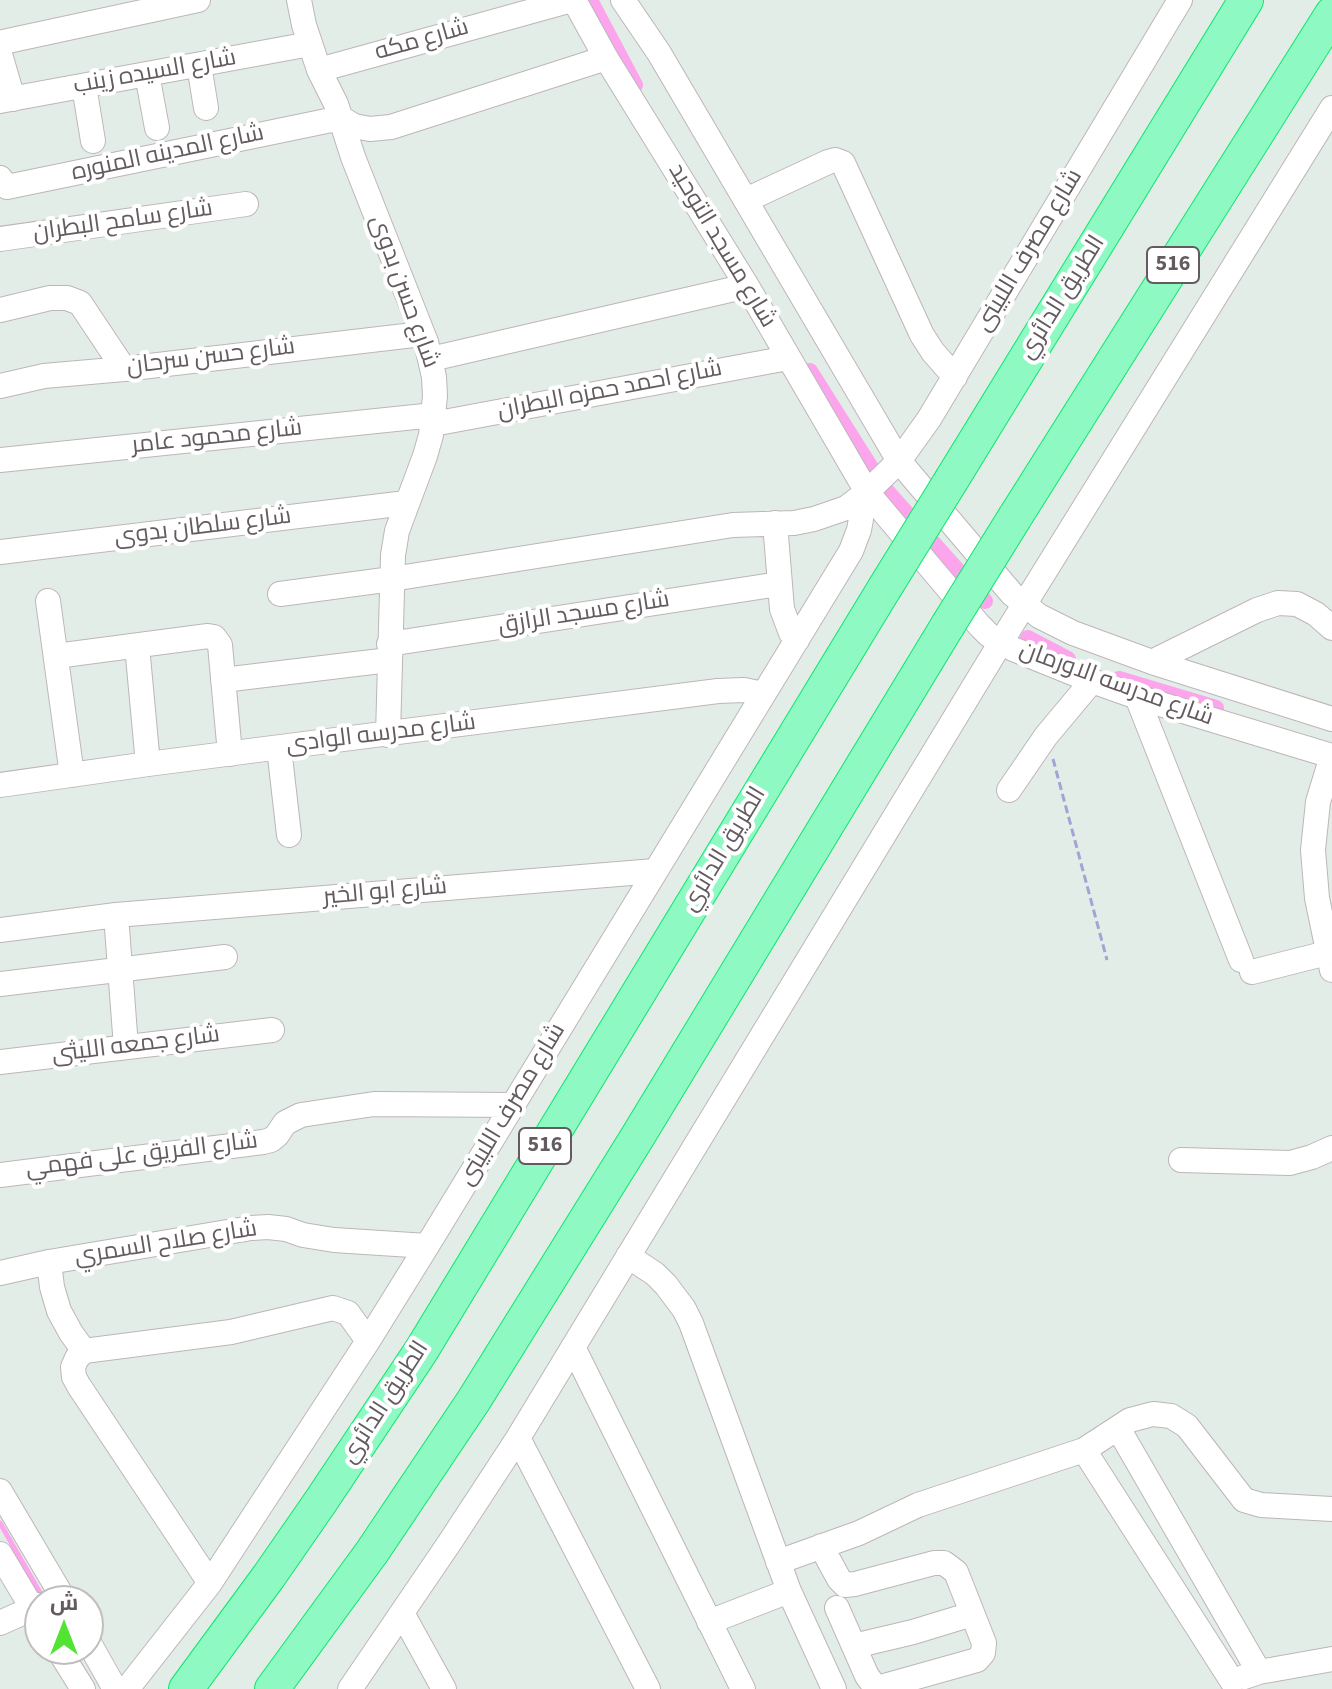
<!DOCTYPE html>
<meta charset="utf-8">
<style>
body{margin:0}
#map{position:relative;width:1332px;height:1689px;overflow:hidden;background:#e3ede8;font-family:"Source Sans 3",Cairo,sans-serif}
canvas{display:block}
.north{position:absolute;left:24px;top:1585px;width:80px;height:80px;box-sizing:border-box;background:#fff;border:2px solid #c1bdbf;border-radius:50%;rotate:0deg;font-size:22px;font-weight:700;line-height:32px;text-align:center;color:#635b60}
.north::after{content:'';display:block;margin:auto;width:28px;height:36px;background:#52e333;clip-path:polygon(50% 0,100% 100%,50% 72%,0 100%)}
</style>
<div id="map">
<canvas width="1332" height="1689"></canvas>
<div class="north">ش</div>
</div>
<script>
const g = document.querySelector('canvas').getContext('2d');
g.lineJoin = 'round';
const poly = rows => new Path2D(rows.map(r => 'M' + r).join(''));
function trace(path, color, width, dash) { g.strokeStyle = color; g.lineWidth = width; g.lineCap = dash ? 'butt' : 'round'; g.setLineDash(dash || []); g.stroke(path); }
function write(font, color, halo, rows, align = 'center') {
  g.font = font + ' "Source Sans 3",Cairo,sans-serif'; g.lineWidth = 8; g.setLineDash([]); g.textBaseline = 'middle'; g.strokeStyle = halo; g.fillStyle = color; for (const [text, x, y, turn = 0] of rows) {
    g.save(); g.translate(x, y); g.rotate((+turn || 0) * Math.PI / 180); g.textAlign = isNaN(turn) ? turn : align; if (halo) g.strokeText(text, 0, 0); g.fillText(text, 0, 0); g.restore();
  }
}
const stream = poly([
 [0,1523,43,1598]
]);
const canal = poly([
 [590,0,635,85],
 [810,371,875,474],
 [886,490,985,601],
 [1028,638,1068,659],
 [1119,679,1216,708]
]);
const path = poly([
 [1053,759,1107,960]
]);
const minor = poly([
 [299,0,304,25,319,70,336,104,353,157,426,342,434,377,435,396,431,435,425,456,397,531,393,555,388,735],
 [574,0,606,58,747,286,867,492,979,625,989,635,1013,649,1092,681,1137,697,1332,756],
 [623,0,659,53,899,461,1012,594,1039,616,1073,633,1152,662,1332,719],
 [0,45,3,42,198,0],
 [0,54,13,99],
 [199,65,206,108],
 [319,70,572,0],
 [147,74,157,128],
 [84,86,93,141],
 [0,101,310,44],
 [0,178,7,187,341,118,354,126,370,129,391,127,606,58],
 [746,200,828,162,835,160,843,163,922,335,933,352,955,377],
 [0,239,246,204],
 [0,310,50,298,67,298,80,303,124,369],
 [431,359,747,286],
 [0,386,44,376,124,369,422,334],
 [433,424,788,358],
 [0,460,434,415],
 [775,523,782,609,791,633,797,640],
 [0,552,406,503],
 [280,594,392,579,733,525,794,523,814,519,846,508,867,492,899,461,929,419,1180,0],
 [48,601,72,775],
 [389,644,779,584],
 [137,646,148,764],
 [56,656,208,636,214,637,220,645,230,754],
 [1152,662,1257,610,1278,603,1297,604,1316,614,1332,628],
 [223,680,389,660],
 [1137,697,1241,960],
 [279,748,289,835],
 [1332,756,1318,802,1313,850,1317,898,1332,970],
 [0,785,148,764,718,691,744,690,763,694],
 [1009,790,1046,736,1092,681],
 [116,915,126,1047],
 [0,930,116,915,655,871],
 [1252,972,1327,953],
 [0,984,225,957],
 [0,1062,272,1030],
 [1181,1160,1290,1163,1312,1157,1332,1148],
 [0,1175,263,1142,271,1140,277,1135,285,1123,301,1115,374,1104,513,1105],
 [628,1256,655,1274,666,1285,684,1309,691,1323,789,1591,834,1689],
 [49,1262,52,1287,59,1311,71,1333,84,1351],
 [0,1273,49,1262,251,1228,268,1227,286,1229,303,1235,334,1240,427,1246],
 [573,1347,743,1689],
 [1118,1428,1259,1672],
 [518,1438,648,1689],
 [1084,1450,1232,1681],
 [0,1491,65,1601],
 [821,1546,839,1579,845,1585,855,1584,934,1563,944,1563,956,1572,984,1643,983,1653,977,1660,877,1688],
 [0,1554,40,1621],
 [778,1562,859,1533,918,1505,1084,1450,1130,1420,1153,1414,1171,1416,1187,1426,1244,1500,1261,1505,1332,1509],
 [210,1583,79,1386,74,1377,73,1367,77,1358,84,1351,231,1332,333,1308,348,1313,368,1341],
 [837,1608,867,1676,877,1689],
 [402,1613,444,1689],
 [709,1622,789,1591],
 [0,1623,40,1605],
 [88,1641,115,1689],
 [854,1646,913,1632,972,1614],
 [58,1649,83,1689],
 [1244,1677,1259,1672,1332,1659],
 [127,1689,210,1583,368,1341,427,1246,851,551,859,530,861,519,855,502],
 [350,1689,450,1542,518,1438,1001,642,1332,108]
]);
const highway = poly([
 [952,479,1246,0],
 [1015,517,1332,14],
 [186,1689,269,1576,321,1501,421,1351,884,589],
 [272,1689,372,1552,474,1400,638,1136,948,625]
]);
const highwayBridge = poly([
 [884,589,952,479],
 [948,625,1015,517]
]);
const shields = [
 [1173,265,52],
 [545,1146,52]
];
const shieldNames = [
 ["516",1173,265],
 ["516",545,1146]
];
const streetNames = [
 ["شارع مكه",422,41,-16],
 ["شارع السيده زينب",155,73,-10],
 ["شارع المدينه المنوره",168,154,-12],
 ["شارع سامح البطران",123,222,-8],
 ["شارع مسجد التوحيد",721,246,59],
 ["شارع مصرف اللبينى",1030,251,-59],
 ["شارع حسن بدوى",403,292,70],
 ["الطريق الدائري",1063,298,-58],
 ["شارع حسن سرحان",211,358,-7],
 ["شارع احمد حمزه البطران",610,391,-11],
 ["شارع محمود عامر",217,438,-6],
 ["شارع سلطان بدوى",203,528,-7],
 ["شارع مسجد الرازق",584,614,-9],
 ["شارع مدرسه الاورمان",1116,685,20],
 ["شارع مدرسه الوادى",381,735,-7],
 ["الطريق الدائري",725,850,-59],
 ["شارع ابو الخير",385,893,-5],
 ["شارع جمعه الليثى",136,1046,-7],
 ["شارع مصرف اللبينى",513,1105,-59],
 ["شارع الفريق على فهمي",142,1156,-7],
 ["شارع صلاح السمري",166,1244,-9],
 ["الطريق الدائري",386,1403,-57]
];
trace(stream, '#fca4ec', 5);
trace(canal, '#fca4ec', 16);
trace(minor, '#bdb5ba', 26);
trace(highway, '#08e869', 36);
trace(path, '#a3a3d6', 3, [8, 4]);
trace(minor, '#fff', 24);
trace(highway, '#8ef9c2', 34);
trace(highwayBridge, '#08e869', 36, []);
trace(highwayBridge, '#8ef9c2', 34);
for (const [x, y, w] of shields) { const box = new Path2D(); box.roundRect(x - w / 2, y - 18, w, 36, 6); g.fillStyle = '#fff'; g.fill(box); trace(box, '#635b60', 2); }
write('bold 22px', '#635b60', null, shieldNames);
write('24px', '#635b60', '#fff', streetNames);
</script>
